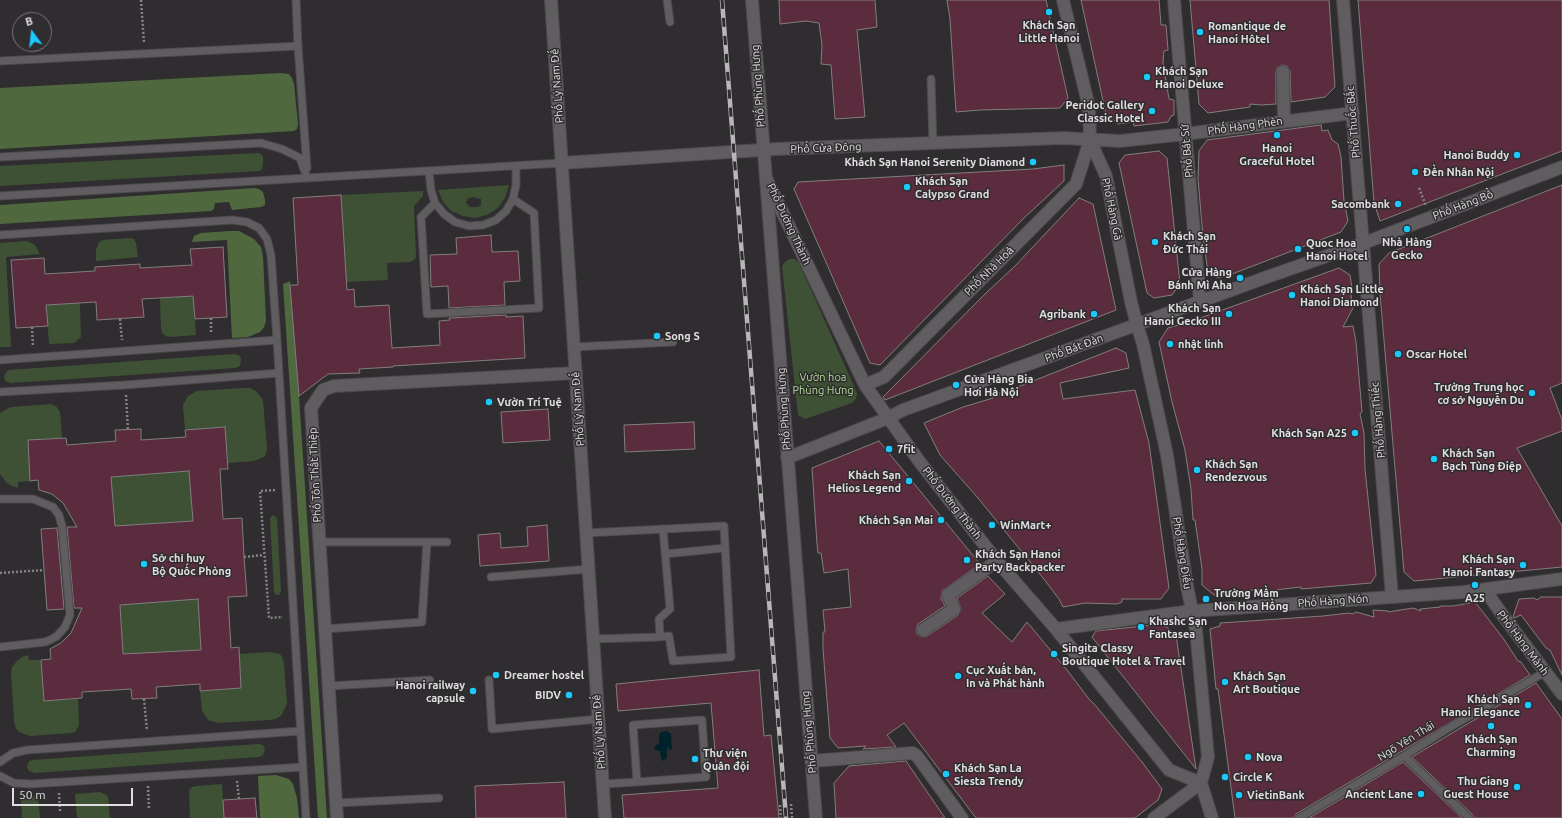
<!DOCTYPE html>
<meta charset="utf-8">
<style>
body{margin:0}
#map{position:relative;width:1562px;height:818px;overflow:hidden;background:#2f2d2f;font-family:Ubuntu,sans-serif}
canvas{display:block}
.north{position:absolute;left:12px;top:12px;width:40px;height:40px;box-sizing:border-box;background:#2f2d2f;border:1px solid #767476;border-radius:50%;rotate:345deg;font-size:11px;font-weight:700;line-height:16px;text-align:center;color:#e0dee0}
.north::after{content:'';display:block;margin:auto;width:14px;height:18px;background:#1bc9fc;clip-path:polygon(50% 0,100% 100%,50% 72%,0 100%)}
.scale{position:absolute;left:12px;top:788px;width:121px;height:18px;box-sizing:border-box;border:2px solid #e0dee0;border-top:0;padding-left:5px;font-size:12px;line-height:14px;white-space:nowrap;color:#e0dee0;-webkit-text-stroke:3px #2f2d2f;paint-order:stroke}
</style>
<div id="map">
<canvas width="1562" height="818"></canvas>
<div class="north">B</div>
<div class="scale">50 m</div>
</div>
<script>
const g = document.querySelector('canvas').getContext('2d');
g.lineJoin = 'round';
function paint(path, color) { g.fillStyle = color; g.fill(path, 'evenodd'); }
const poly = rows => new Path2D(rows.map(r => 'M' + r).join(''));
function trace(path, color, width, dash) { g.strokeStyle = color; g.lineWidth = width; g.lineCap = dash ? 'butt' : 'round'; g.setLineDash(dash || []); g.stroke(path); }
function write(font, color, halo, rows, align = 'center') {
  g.font = font + ' Ubuntu,sans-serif'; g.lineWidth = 3; g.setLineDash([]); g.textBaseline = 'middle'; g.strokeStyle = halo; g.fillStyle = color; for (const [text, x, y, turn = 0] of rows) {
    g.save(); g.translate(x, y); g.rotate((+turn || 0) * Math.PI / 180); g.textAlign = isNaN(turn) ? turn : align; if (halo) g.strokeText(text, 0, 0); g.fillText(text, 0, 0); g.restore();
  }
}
const green = poly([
 [258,153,261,154,263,157,263,165,262,169,259,171,0,186,0,166],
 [509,185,505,198,498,208,487,215,475,218,463,216,451,211,443,202,438,190],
 [473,197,481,199,481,205,478,207,470,207,467,204,466,202,468,198],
 [423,191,423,196,414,206,416,257,414,260,410,262,387,263,388,280,346,282,341,195],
 [129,238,134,239,136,243,138,257,96,261,96,250,99,242,103,240],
 [27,241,35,245,40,254,6,257,11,347,0,347,0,243],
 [790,259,795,259,799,263,857,393,856,399,852,403,805,419,798,415,782,266,786,261],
 [193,296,196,335,171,337,166,336,162,333,161,329,160,298],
 [80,303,81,337,74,343,49,344,46,305],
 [234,354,239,355,241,359,240,366,235,368,11,383,5,381,4,377,6,372,9,370],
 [243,388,250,388,256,391,263,400,267,449,266,454,264,457,254,461,228,463,225,427,185,430,183,405,188,396,197,391],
 [51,404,57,407,60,412,62,438,28,440,30,481,18,482,18,488,12,486,6,482,0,474,0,413,11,407],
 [189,471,193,521,115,526,111,477],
 [273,515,277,518,281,592,279,595,276,595,274,592,270,518],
 [198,599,201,650,123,655,120,605],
 [269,652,280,654,282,657,284,663,287,704,281,716,276,719,270,720,218,723,208,720,202,711,200,691,241,688,239,654],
 [28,655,29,660,41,660,44,701,78,699,79,724,78,727,75,732,71,733,30,736,19,732,16,728,14,722,11,673,12,667,16,662,22,657],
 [258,744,263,745,265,749,263,755,259,757,35,773,29,771,27,767,29,761,33,760],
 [222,784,224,818,190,818,189,790,192,787,197,786],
 [100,792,108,796,110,818,77,818,75,794],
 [38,796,40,818,22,818,21,797]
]);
const forest = poly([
 [281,73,289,74,292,78,294,84,298,124,297,129,294,131,0,149,0,88],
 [254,188,259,189,263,192,265,200,265,205,261,207,232,210,229,202,215,203,214,209,211,211,0,224,0,205],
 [230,231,239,231,254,239,261,247,263,256,266,321,264,327,260,332,248,337,232,338,227,240,192,242,194,236,201,233],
 [290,281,299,396,327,818,318,818,283,284],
 [276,775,289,779,293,784,297,798,299,818,260,818,258,776]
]);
const water = poly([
 [667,731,671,734,672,749,670,750,667,746,667,758,663,761,661,758,660,751,655,750,654,747,659,743,659,735,661,732]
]);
const building = poly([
 [779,0,875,0,877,27,857,30,865,117,835,119,831,65,821,64,822,45,819,23,806,21,780,24,779,0],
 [947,0,1046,0,1068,98,1060,108,980,110,956,112,950,19,947,0],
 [1081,0,1159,0,1161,25,1166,25,1168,50,1164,51,1163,62,1169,99,1174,100,1174,115,1171,116,1168,122,1134,126,1133,122,1118,124,1114,120,1107,119,1081,0],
 [1190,0,1329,0,1335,87,1325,97,1291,102,1290,71,1287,66,1282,65,1277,68,1276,72,1276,104,1261,105,1250,104,1250,107,1208,113,1199,104,1190,0],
 [1358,0,1562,0,1562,151,1380,221,1374,203,1358,0],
 [1321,125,1322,131,1328,130,1332,140,1338,144,1341,157,1344,201,1348,221,1341,232,1232,274,1218,278,1208,272,1203,237,1198,179,1199,151,1207,140,1321,125],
 [1159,151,1167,158,1180,284,1172,295,1154,298,1147,293,1119,163,1125,155,1159,151],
 [1064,165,1064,181,1025,217,880,365,870,363,794,189,798,182,1033,169,1064,165],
 [1562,185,1562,383,1550,388,1562,420,1562,431,1517,448,1562,526,1562,567,1414,581,1404,572,1380,294,1379,264,1389,253,1562,185],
 [341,195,347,290,354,289,355,307,389,305,392,348,440,345,439,321,450,320,449,318,506,315,506,317,523,316,525,358,393,366,393,367,359,369,360,373,328,374,299,396,290,285,298,285,293,198,341,195],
 [1079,198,1093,204,1116,310,885,400,883,397,985,294,1015,266,1079,198],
 [491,235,492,252,518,251,520,281,504,282,505,305,449,308,448,286,431,287,430,255,457,254,456,238,491,235],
 [223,247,227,317,195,319,193,296,142,299,144,317,97,320,96,302,46,305,48,326,16,328,11,260,44,258,45,274,95,271,95,267,140,264,140,268,192,265,190,249,223,247],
 [1339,268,1350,275,1352,288,1350,289,1353,308,1343,327,1353,326,1356,342,1362,412,1360,414,1364,433,1365,469,1376,575,1371,583,1301,589,1301,587,1283,589,1255,594,1261,589,1214,595,1202,585,1202,569,1195,520,1193,520,1191,489,1185,450,1172,402,1159,342,1168,328,1192,321,1339,268],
 [1116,348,1126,353,1129,368,1060,383,1063,399,1135,390,1149,443,1169,588,1161,599,1122,599,1122,602,1117,604,1085,603,1063,607,1059,599,1043,578,978,498,940,455,924,423,963,407,993,398,994,395,1023,385,1116,348],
 [548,409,550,440,503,443,501,412,548,409],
 [694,422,695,449,625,452,624,425,694,422],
 [225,427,228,469,220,469,223,519,242,518,244,557,247,596,228,597,231,648,239,647,241,688,200,691,200,684,156,687,157,698,132,699,131,689,82,692,82,698,44,701,41,660,51,659,50,649,61,643,71,633,82,608,74,608,67,527,77,527,63,503,52,494,39,490,38,480,30,481,28,440,66,438,67,445,116,441,115,430,141,429,141,440,186,437,185,430,225,427],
 [189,471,193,521,115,526,111,477,189,471],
 [198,599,201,650,123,654,120,605,198,599],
 [879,441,980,564,942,591,941,598,945,606,918,624,916,630,917,634,923,637,927,636,958,615,961,609,957,598,988,576,1005,594,982,613,1012,642,1027,622,1067,670,1089,699,1095,705,1142,762,1162,789,1158,800,1135,818,976,818,904,723,887,735,896,747,863,749,866,746,838,748,830,738,823,649,823,632,825,632,823,610,851,607,848,569,824,573,821,553,818,553,817,544,812,468,879,441],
 [547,525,549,561,480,566,478,535,500,533,501,548,528,546,527,527,547,525],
 [57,528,64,609,47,610,41,529,57,528],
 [1541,597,1562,597,1562,675,1550,650,1546,648,1521,615,1514,618,1513,617,1519,599,1534,598,1537,600,1541,597],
 [1475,602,1503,638,1518,661,1521,662,1530,675,1296,814,1294,818,1235,818,1218,689,1216,689,1210,629,1220,626,1220,623,1323,616,1349,613,1352,614,1356,612,1374,617,1373,610,1388,611,1388,612,1413,608,1421,611,1420,609,1440,607,1440,606,1453,606,1475,602],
 [1163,624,1176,635,1196,769,1092,637,1096,631,1163,624],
 [759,670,764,736,771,735,779,818,624,818,622,795,718,788,711,703,618,711,616,684,759,670],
 [1536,683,1562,719,1562,818,1474,818,1472,814,1412,757,1536,683],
 [906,761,945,818,836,818,834,783,849,766,906,761],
 [1403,762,1462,818,1309,818,1403,762],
 [564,782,566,818,476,818,475,786,564,782],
 [255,798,257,818,224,818,223,800,255,798]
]);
const path = poly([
 [141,0,144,43],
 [1419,188,1426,206],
 [211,318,211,333],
 [120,319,122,340],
 [32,327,33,347],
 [126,395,128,430],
 [275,490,260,491,269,618,283,617],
 [244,557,264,555],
 [0,573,44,570],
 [144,699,147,731],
 [237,781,239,799],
 [148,786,149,810],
 [59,793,60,812],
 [791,804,792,818],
 [780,805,781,818]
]);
const lane = poly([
 [667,0,670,22],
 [298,46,307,168],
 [0,61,298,46,296,0],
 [931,79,933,144],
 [0,157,261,143,282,149,300,158,307,178],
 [429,171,431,190,435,203,444,214,455,222,469,226,483,225,496,220,506,211,513,199,516,185,516,166],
 [0,196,562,163],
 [435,203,421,217,427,314,539,308,534,213,513,199],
 [0,235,232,220,247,222,259,228,267,239,271,255,277,340,306,818],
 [574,347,673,342],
 [0,360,277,340],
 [0,392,125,385,279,373],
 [0,499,33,499,53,507,59,515,62,526,70,615,65,627,57,636,50,640,45,642,0,647],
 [586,533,724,526,731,657,673,661,669,636,660,637,659,619,670,609,663,529],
 [319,542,447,542],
 [665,554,725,548],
 [491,577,589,569],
 [325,629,422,622,427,542],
 [593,639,660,637],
 [489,680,492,729,599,719],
 [329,686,430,680],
 [1404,756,1469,818],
 [0,762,13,753,27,750,301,731],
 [0,776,14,783,30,784,303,767],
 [603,784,637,782,706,777,702,720,633,725,637,782],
 [336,803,439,798],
 [1299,818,1404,756,1447,729,1545,672]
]);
const street = poly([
 [1063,0,1089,107,1090,140,1106,176,1131,302,1137,325,1143,344,1167,455,1187,586,1196,630,1208,757,1201,783],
 [1174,0,1200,302],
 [1343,0,1392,597],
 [1283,72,1284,120],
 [562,163,776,149,1063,138,1120,141,1185,134,1353,113],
 [766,178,865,385,919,461,997,561,1056,629,1169,770,1201,783],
 [865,385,884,377,1076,184,1090,140],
 [787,458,888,418,903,410,1267,277,1364,243,1562,167],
 [1485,590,1504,617,1562,694],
 [1056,629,1192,611,1464,592,1562,579],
 [923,630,954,609,948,595,997,561],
 [812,761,913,753,917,756,962,818],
 [1201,783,1212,818],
 [337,818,311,408,323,390,334,386,576,373],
 [1154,818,1201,783]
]);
const secondary = poly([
 [551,0,605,818],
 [752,0,816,818]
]);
const rail = poly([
 [722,0,786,818]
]);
const markers = [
 [1049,12,4,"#1bc9fc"],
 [1200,32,4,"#1bc9fc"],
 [1147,77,4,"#1bc9fc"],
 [1152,111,4,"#1bc9fc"],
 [1277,135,4,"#1bc9fc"],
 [1517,155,4,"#1bc9fc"],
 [1033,162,4,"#1bc9fc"],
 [1415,172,4,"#1bc9fc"],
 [907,187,4,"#1bc9fc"],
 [1398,204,4,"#1bc9fc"],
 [1407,229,4,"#1bc9fc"],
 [1155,242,4,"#1bc9fc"],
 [1298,249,4,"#1bc9fc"],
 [1240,278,4,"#1bc9fc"],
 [1292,295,4,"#1bc9fc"],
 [1094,314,4,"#1bc9fc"],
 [1229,314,4,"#1bc9fc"],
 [657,336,4,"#1bc9fc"],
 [1170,344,4,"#1bc9fc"],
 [1398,354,4,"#1bc9fc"],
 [956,385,4,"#1bc9fc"],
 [1532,393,4,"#1bc9fc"],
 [489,402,4,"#1bc9fc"],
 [1355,433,4,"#1bc9fc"],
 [889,449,4,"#1bc9fc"],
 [1434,459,4,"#1bc9fc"],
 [1197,470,4,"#1bc9fc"],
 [909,481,4,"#1bc9fc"],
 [941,520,4,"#1bc9fc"],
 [992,525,4,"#1bc9fc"],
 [967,560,4,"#1bc9fc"],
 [144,564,4,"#1bc9fc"],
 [1523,565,4,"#1bc9fc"],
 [1475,585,4,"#1bc9fc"],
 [1206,599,4,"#1bc9fc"],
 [1141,627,4,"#1bc9fc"],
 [1054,654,4,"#1bc9fc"],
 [496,675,4,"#1bc9fc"],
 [958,676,4,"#1bc9fc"],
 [1225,682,4,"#1bc9fc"],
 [473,691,4,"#1bc9fc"],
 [569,695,4,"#1bc9fc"],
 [1528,705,4,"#1bc9fc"],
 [1491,726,4,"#1bc9fc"],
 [1248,757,4,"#1bc9fc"],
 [695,759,4,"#1bc9fc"],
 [946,774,4,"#1bc9fc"],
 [1225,777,4,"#1bc9fc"],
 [1517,787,4,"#1bc9fc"],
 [1421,794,4,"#1bc9fc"],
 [1239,795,4,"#1bc9fc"]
];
const poiNames = [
 ["Khách Sạn",1049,25,"center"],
 ["Little Hanoi",1049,38,"center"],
 ["Romantique de",1208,26],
 ["Hanoi Hôtel",1208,39],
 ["Khách Sạn",1155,71],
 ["Hanoi Deluxe",1155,84],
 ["Peridot Gallery",1144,105,"right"],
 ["Classic Hotel",1144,118,"right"],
 ["Hanoi",1277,148,"center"],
 ["Graceful Hotel",1277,161,"center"],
 ["Hanoi Buddy",1509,155,"right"],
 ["Khách Sạn Hanoi Serenity Diamond",1025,162,"right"],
 ["Đền Nhân Nội",1423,172],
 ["Khách Sạn",915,181],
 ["Calypso Grand",915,194],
 ["Sacombank",1390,204,"right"],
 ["Khách Sạn",1163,236],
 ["Đức Thái",1163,249],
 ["Nhà Hàng",1407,242,"center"],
 ["Gecko",1407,255,"center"],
 ["Quoc Hoa",1306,243],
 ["Hanoi Hotel",1306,256],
 ["Cửa Hàng",1232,272,"right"],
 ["Bánh Mì Aha",1232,285,"right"],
 ["Khách Sạn Little",1300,289],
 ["Hanoi Diamond",1300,302],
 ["Khách Sạn",1221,308,"right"],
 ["Hanoi Gecko III",1221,321,"right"],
 ["Agribank",1086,314,"right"],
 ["Song S",665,336],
 ["nhật linh",1178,344],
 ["Oscar Hotel",1406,354],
 ["Cửa Hàng Bia",964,379],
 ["Hơi Hà Nội",964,392],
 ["Trường Trung học",1524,387,"right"],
 ["cơ sở Nguyễn Du",1524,400,"right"],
 ["Vườn Trí Tuệ",497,402],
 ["Khách Sạn A25",1347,433,"right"],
 ["7fit",897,449],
 ["Khách Sạn",1442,453],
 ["Bạch Tùng Điệp",1442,466],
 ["Khách Sạn",1205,464],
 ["Rendezvous",1205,477],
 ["Khách Sạn",901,475,"right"],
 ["Helios Legend",901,488,"right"],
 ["Khách Sạn Mai",933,520,"right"],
 ["WinMart+",1000,525],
 ["Khách Sạn Hanoi",975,554],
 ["Party Backpacker",975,567],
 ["Sở chỉ huy",152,558],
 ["Bộ Quốc Phòng",152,571],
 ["Khách Sạn",1515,559,"right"],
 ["Hanoi Fantasy",1515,572,"right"],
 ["Trường Mầm",1214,593],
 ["Non Hoa Hồng",1214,606],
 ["A25",1475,598,"center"],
 ["Khashc Sạn",1149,621],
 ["Fantasea",1149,634],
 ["Singita Classy",1062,648],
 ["Boutique Hotel & Travel",1062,661],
 ["Cục Xuất bản,",966,670],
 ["In và Phát hành",966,683],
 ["Dreamer hostel",504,675],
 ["Khách Sạn",1233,676],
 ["Art Boutique",1233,689],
 ["Hanoi railway",465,685,"right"],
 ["capsule",465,698,"right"],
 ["BIDV",561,695,"right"],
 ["Khách Sạn",1520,699,"right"],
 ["Hanoi Elegance",1520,712,"right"],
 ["Khách Sạn",1491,739,"center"],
 ["Charming",1491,752,"center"],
 ["Thư viện",703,753],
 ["Quân đội",703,766],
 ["Nova",1256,757],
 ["Khách Sạn La",954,768],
 ["Siesta Trendy",954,781],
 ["Circle K",1233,777],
 ["Thu Giang",1509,781,"right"],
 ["Guest House",1509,794,"right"],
 ["Ancient Lane",1413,794,"right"],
 ["VietinBank",1247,795]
];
const streetNames = [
 ["Phố Lý Nam Đế",557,86,-94],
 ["Phố Phùng Hưng",758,86,-94],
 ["Phố Thuốc Bắc",1353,122,-95],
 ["Phố Hàng Phèn",1245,126,-8],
 ["Phố Cửa Đông",826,148,-2],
 ["Phố Bát Sứ",1187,151,-95],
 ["Phố Hàng Bồ",1463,205,-21],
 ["Phố Hàng Gà",1112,209,78],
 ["Phố Đường Thành",789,224,65],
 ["Phố Nhà Hoả",989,271,-45],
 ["Phố Bát Đàn",1074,348,-20],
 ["Phố Lý Nam Đế",578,409,-94],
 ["Phố Phùng Hưng",784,409,-94],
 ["Phố Hàng Thiếc",1378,420,-95],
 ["Phố Tôn Thất Thiệp",315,475,-93],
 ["Phố Đường Thành",952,503,52],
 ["Phố Hàng Điếu",1182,553,81],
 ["Phố Hàng Nón",1333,601,-4],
 ["Phố Hàng Mành",1523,643,53],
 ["Phố Lý Nam Đế",599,732,-94],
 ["Phố Phùng Hưng",809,732,-95],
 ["Ngõ Yên Thái",1406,741,-32]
];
const parkNames = [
 ["Vườn hoa",823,377],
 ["Phùng Hưng",823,390]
];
paint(green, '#3f5134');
paint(forest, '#4f683e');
paint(water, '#00232b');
paint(building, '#5a2c3d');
trace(building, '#827e7f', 1);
trace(lane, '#4b494b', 9);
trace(street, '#4b494b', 14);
trace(secondary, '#4b494b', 14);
trace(path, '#858385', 2.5, [2, 2]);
trace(lane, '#605d60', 7);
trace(street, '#605d60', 12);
trace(secondary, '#605d60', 12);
trace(rail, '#b8b6b8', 4.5);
trace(rail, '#2f2d2f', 3, [9]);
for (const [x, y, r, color] of markers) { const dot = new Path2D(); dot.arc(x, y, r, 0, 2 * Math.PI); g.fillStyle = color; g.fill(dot); trace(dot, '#2f2d2f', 1.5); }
write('bold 11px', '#e0dee0', '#2f2d2f', poiNames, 'left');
write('11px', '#e0dee0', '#2f2d2f', streetNames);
write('11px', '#b1db97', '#2f2d2f', parkNames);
</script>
